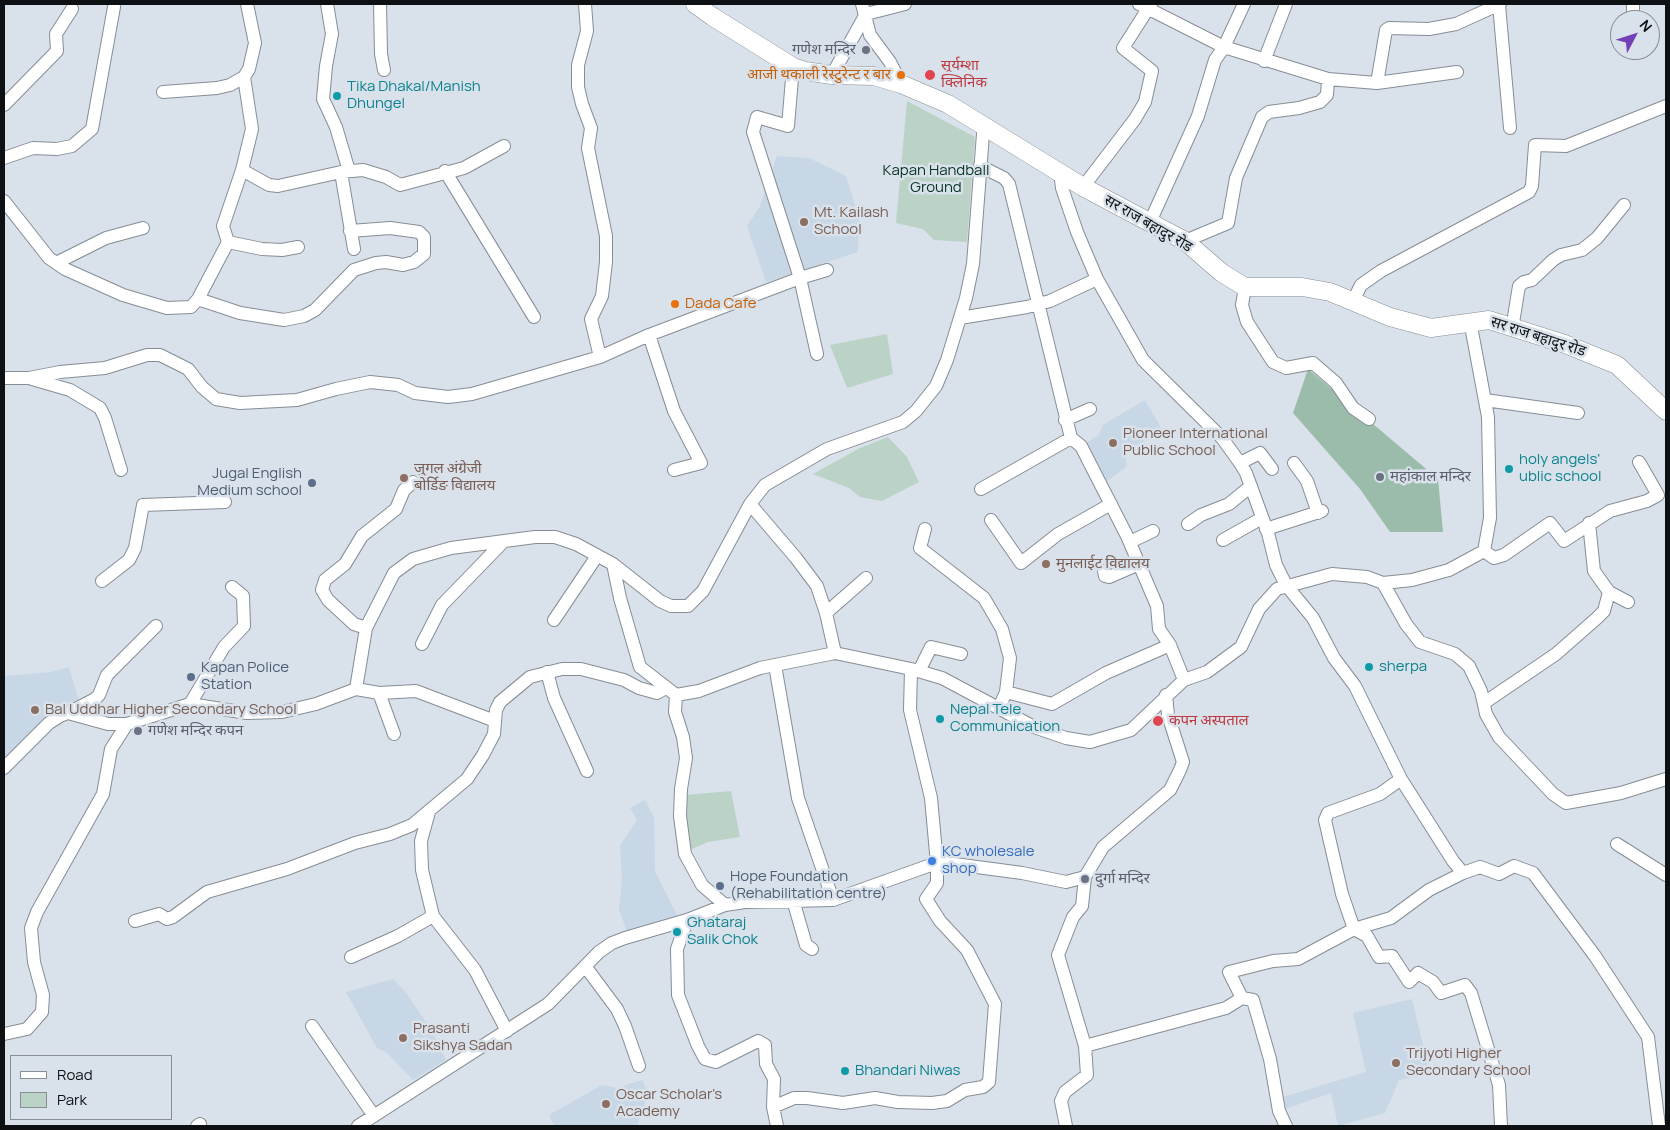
<!DOCTYPE html>
<meta charset="utf-8">
<style>
body{margin:0}
#map{position:relative;width:1670px;height:1130px;overflow:hidden;background:#d9e1ea;font-family:Manrope,sans-serif}
canvas{display:block}
.frame{position:absolute;inset:0;border:5px solid #0e1114;pointer-events:none}
.legend{position:absolute;left:10px;top:1055px;width:162px;height:65px;box-sizing:border-box;background:#d9e1ea;border:1px solid #888e94;margin:0;padding:6px 9px;list-style:none;font-size:15px;color:#0e1114}
.legend li{display:flex;align-items:center;gap:10px;height:25px}
.legend b{width:25px;border:1px solid #888e94}
.north{position:absolute;left:1610px;top:10px;width:50px;height:50px;box-sizing:border-box;background:#d9e1ea;border:1px solid #888e94;border-radius:50%;rotate:50deg;font-size:14px;font-weight:700;line-height:20px;text-align:center;color:#0e1114}
.north::after{content:'';display:block;margin:auto;width:18px;height:22px;background:#7340b7;clip-path:polygon(50% 0,100% 100%,50% 72%,0 100%)}
</style>
<div id="map">
<canvas width="1670" height="1130"></canvas>
<div class="frame"></div>
<ul class="legend">
<li><b style="height:6px;background:#fff"></b>Road</li>
<li><b style="height:14px;background:#bbd3c6"></b>Park</li>
</ul>
<div class="north">N</div>
</div>
<script>
const g = document.querySelector('canvas').getContext('2d');
g.lineJoin = 'round';
function paint(path, color) { g.fillStyle = color; g.fill(path, 'evenodd'); }
const poly = rows => new Path2D(rows.map(r => 'M' + r).join(''));
function trace(path, color, width, dash) { g.strokeStyle = color; g.lineWidth = width; g.lineCap = dash ? 'butt' : 'round'; g.setLineDash(dash || []); g.stroke(path); }
function write(font, color, halo, rows, align = 'center') {
  g.font = font + ' Manrope,"Noto Sans Devanagari",sans-serif'; g.lineWidth = 5; g.setLineDash([]); g.textBaseline = 'middle'; g.strokeStyle = halo; g.fillStyle = color; for (const [text, x, y, turn = 0] of rows) {
    g.save(); g.translate(x, y); g.rotate((+turn || 0) * Math.PI / 180); g.textAlign = isNaN(turn) ? turn : align; if (halo) g.strokeText(text, 0, 0); g.fillText(text, 0, 0); g.restore();
  }
}
const built = poly([
 [777,156,809,158,846,176,859,218,858,252,766,282,747,226,759,208],
 [1145,400,1166,436,1160,432,1124,452,1127,466,1101,486,1082,445,1099,435,1103,425],
 [69,667,80,704,4,764,4,676,51,672],
 [645,800,654,817,655,871,678,917,628,935,619,909,622,878,620,846,637,820,630,808],
 [393,979,404,990,430,1028,446,1060,413,1080,386,1052,377,1048,346,992],
 [1412,999,1430,1074,1399,1080,1385,1113,1338,1126,1331,1093,1279,1111,1276,1099,1366,1072,1353,1013],
 [642,1080,648,1093,637,1126,554,1126,549,1115,602,1085,617,1088]
]);
const green = poly([
 [907,101,975,137,967,242,934,240,923,229,896,223],
 [887,334,893,374,847,388,830,345],
 [888,437,907,457,919,482,882,501,860,497,849,488,813,474,860,448],
 [731,791,740,837,708,842,689,850,684,795]
]);
const forest = poly([
 [1308,369,1438,479,1443,532,1390,532,1360,489,1293,413]
]);
const street = poly([
 [327,4,332,34,326,66,323,99,336,127,349,171],
 [380,4,381,54,384,70],
 [585,4,587,31,578,65,578,87,582,104,591,128,588,148,606,236,606,262,602,296,591,319,600,357],
 [862,4,870,35,890,62,901,84],
 [1139,4,1224,47,1328,79,1377,83,1457,72],
 [1499,5,1510,128],
 [1633,10,1633,4],
 [1264,61,1286,4],
 [793,67,788,126,757,117,753,132,800,278,817,354],
 [832,75,866,14,905,4],
 [1377,83,1386,30,1389,28,1429,29,1456,24,1500,4],
 [163,92,217,88,230,85,244,77,249,69,255,43,247,4],
 [4,105,57,51,56,34,72,9],
 [4,158,33,148,57,149,72,146,92,129,114,7],
 [980,166,1004,178,1009,184,1071,438,1081,446,1127,536,1157,606,1159,629,1170,645,1184,680],
 [242,170,269,185,278,186,341,172,363,170,386,177,400,185,464,168,504,146],
 [445,171,534,317],
 [341,172,354,249],
 [1060,172,1062,188,1077,232,1097,279,1143,360,1222,438,1240,463,1246,473,1268,533,1276,565,1286,585,1313,618,1334,658,1355,686,1401,779,1453,861,1463,873,1480,867,1499,874,1514,866,1533,873,1595,956,1648,1037,1659,1126],
 [1083,187,1135,119,1145,102,1152,71,1123,48,1151,4],
 [4,201,49,258,65,269,123,295,167,308,191,307,198,299,228,242,223,226,242,170,252,129,244,77],
 [1150,222,1198,116,1215,60,1224,47,1244,4],
 [1185,241,1228,223,1236,178,1262,117,1269,112,1299,108,1320,102,1327,95,1328,79],
 [228,242,262,249,282,250,298,247],
 [56,263,106,238,143,228],
 [1245,287,1242,305,1247,322,1273,362,1286,368,1313,363,1336,383,1353,408,1369,419],
 [198,299,240,313,284,320,304,316,315,310,354,270,376,263,386,262,403,265,414,262,424,254,424,237,419,232,390,228,350,231],
 [1352,303,1361,285,1381,271,1529,192,1532,186,1535,145,1566,146,1666,106],
 [960,318,1027,307,1050,301,1097,279],
 [1470,321,1488,417,1490,518,1484,551],
 [1512,329,1519,286,1524,282,1532,280,1553,260,1561,255,1582,250,1597,238,1624,205],
 [649,335,674,411,701,463,674,470],
 [4,378,29,378,60,372,105,368,147,355,160,355,188,369,202,387,216,399,240,403,297,400,336,389,370,382,398,385,415,393,448,397,472,394,600,357,649,335,800,278,827,270],
 [32,379,70,390,100,408,105,418,121,470],
 [1485,400,1578,413],
 [1065,420,1090,409],
 [1240,463,1260,453,1272,469],
 [1294,463,1307,481,1318,513],
 [981,489,1071,438],
 [750,504,796,558,817,586,826,613,835,653],
 [991,520,1021,563,1058,534,1111,504],
 [1589,523,1594,571,1609,592,1628,602],
 [1188,524,1201,515,1229,504,1251,486],
 [925,529,920,548,984,598,1002,629,1010,658,1006,692,999,708],
 [1266,529,1322,511],
 [1223,540,1262,518],
 [1130,542,1153,531],
 [1484,551,1494,558,1504,555,1550,523,1564,541,1610,511,1647,501,1658,495,1639,462],
 [613,564,660,601,671,606,688,606,703,591,750,504,765,485,827,449,903,422,916,411,936,386,947,360,966,298,973,264,983,134,986,127],
 [1104,571,1105,576,1109,577,1139,564],
 [102,581,129,560,135,548,143,505,225,502],
 [1383,583,1406,624,1420,642,1455,654,1469,666,1481,691,1486,714,1499,737,1553,794,1566,803,1621,793,1666,779],
 [826,613,866,578],
 [554,620,597,556],
 [366,628,354,624,328,600,322,590,325,580,345,564,362,536,396,509,404,490,413,482],
 [422,644,442,605,504,541],
 [775,665,798,798,833,900],
 [919,671,931,647,961,654],
 [547,672,554,698,587,771],
 [356,689,379,693,416,691,495,721],
 [1006,692,1052,704,1106,673,1170,645],
 [379,693,394,734],
 [676,695,675,712,683,737,686,758,681,789,680,816,685,854,702,885,725,905],
 [1484,703,1556,654,1597,618,1604,611,1609,592],
 [190,704,224,647,244,626,243,596,232,587],
 [68,713,95,699,99,695,107,675,156,626],
 [4,768,49,723,60,716,68,713,108,724,127,724],
 [1401,779,1380,794,1328,813,1325,820,1342,894,1354,929,1367,936,1379,957,1392,956,1409,982,1418,973,1433,982,1441,993,1465,985,1471,993,1499,1085,1501,1126],
 [429,812,421,841,422,870,433,916,475,970,507,1031],
 [1617,844,1666,875],
 [793,900,806,945,812,949],
 [687,920,677,949,678,995,698,1046,705,1059,716,1062,758,1041,765,1045,766,1064,774,1079,773,1107,777,1126],
 [135,921,159,914,167,919,173,917,207,892,287,869,355,843,390,834,412,825,467,779,483,755,494,734,496,710,500,702,530,677,562,669,581,669,624,680,639,688,657,693,666,688],
 [351,957,398,936,433,916],
 [585,966,617,1009,625,1026,639,1066],
 [1242,998,1253,1000,1270,1059,1279,1111,1286,1126],
 [312,1026,374,1116],
 [4,1034,27,1029,42,1012,43,995,34,962,31,928,37,912,103,794,111,749,127,724,190,704,247,713,282,712,316,704,356,689,366,628,394,573,413,559,451,548,535,537,555,537,576,544,613,564,620,598,640,667,676,695,699,691,760,668,835,653,911,669,942,678,1034,727,1066,738,1090,742,1131,730,1184,680,1207,672,1241,647,1259,609,1277,589,1332,574,1367,577,1383,583,1412,580,1449,570,1484,551],
 [1085,1046,1226,1008,1242,998,1229,972,1273,961,1298,959,1354,929,1391,918,1429,890,1463,873],
 [773,1107,794,1098,807,1098,843,1103,875,1098,898,1102,932,1103,947,1101,965,1090,983,1087,989,1082,995,1004,967,950,940,921,926,899,937,883,937,864,931,798,910,710,911,669],
 [197,1126,200,1124],
 [358,1126,548,1004,599,952,612,943,625,938,687,920,725,905,745,902,833,900,928,866,947,863,1022,873,1066,882,1085,877,1103,847,1170,790,1180,770,1183,762,1168,715,1166,695],
 [1066,1126,1061,1101,1065,1092,1087,1075,1085,1046,1058,955,1073,917,1082,906,1085,877]
]);
const secondary = poly([
 [695,4,713,17,793,67,805,71,832,75,874,76,901,84,948,104,1083,187,1185,241,1222,273,1245,287,1302,287,1330,292,1390,317,1431,328,1489,320,1565,344,1617,365,1666,411]
]);
const markers = [
 [866,50,5,"#6b7280"],
 [901,75,5,"#e8710a"],
 [930,75,6,"#e0444e"],
 [337,96,5,"#0f9aa8"],
 [804,222,5,"#8d6e63"],
 [675,304,5,"#e8710a"],
 [1113,443,5,"#8d6e63"],
 [1509,469,5,"#0f9aa8"],
 [1380,477,5,"#6b7280"],
 [404,478,5,"#8d6e63"],
 [312,483,5,"#5c6f8a"],
 [1046,564,5,"#8d6e63"],
 [1369,667,5,"#0f9aa8"],
 [191,677,5,"#5c6f8a"],
 [35,710,5,"#8d6e63"],
 [940,719,5,"#0f9aa8"],
 [1158,721,6,"#e0444e"],
 [138,731,5,"#6b7280"],
 [932,861,5,"#3f7fe0"],
 [1085,879,5,"#6b7280"],
 [720,886,5,"#5c6f8a"],
 [677,932,5,"#0f9aa8"],
 [403,1038,5,"#8d6e63"],
 [1396,1063,5,"#8d6e63"],
 [845,1071,5,"#0f9aa8"],
 [606,1104,5,"#8d6e63"]
];
const worshipNames = [
 ["गणेश मन्दिर",856,50,"right"],
 ["महांकाल मन्दिर",1390,477],
 ["गणेश मन्दिर कपन",148,731],
 ["दुर्गा मन्दिर",1095,879]
];
const healthNames = [
 ["सूर्यम्शा",941,66],
 ["क्लिनिक",941,83],
 ["कपन अस्पताल",1169,721]
];
const foodNames = [
 ["आजी थकाली रेस्टुरेन्ट र बार",891,75],
 ["Dada Cafe",685,304,"left"]
];
const cultureNames = [
 ["Tika Dhakal/Manish",347,87],
 ["Dhungel",347,104],
 ["holy angels'",1519,460],
 ["ublic school",1519,477],
 ["sherpa",1379,667],
 ["Nepal Tele",950,710],
 ["Communication",950,727],
 ["Ghataraj",687,923],
 ["Salik Chok",687,940],
 ["Bhandari Niwas",855,1071]
];
const parkNames = [
 ["Kapan Handball",936,171],
 ["Ground",936,188]
];
const educationNames = [
 ["Mt. Kailash",814,213],
 ["School",814,230],
 ["Pioneer International",1123,434],
 ["Public School",1123,451],
 ["जुगल अंग्रेजी",414,469],
 ["बोर्डिङ विद्यालय",414,486],
 ["मुनलाईट विद्यालय",1056,564],
 ["Bal Uddhar Higher Secondary School",45,710],
 ["Prasanti",413,1029],
 ["Sikshya Sadan",413,1046],
 ["Trijyoti Higher",1406,1054],
 ["Secondary School",1406,1071],
 ["Oscar Scholar's",616,1095],
 ["Academy",616,1112]
];
const streetNames = [
 ["सर राज बहादुर रोड",1148,224,30],
 ["सर राज बहादुर रोड",1538,337,18]
];
const serviceNames = [
 ["Jugal English",302,474,"right"],
 ["Medium school",302,491,"right"],
 ["Kapan Police",201,668],
 ["Station",201,685],
 ["Hope Foundation",730,877],
 ["(Rehabilitation centre)",730,894]
];
const shopNames = [
 ["KC wholesale",942,852],
 ["shop",942,869]
];
paint(built, '#c8d7e5');
paint(green, '#bbd3c6');
paint(forest, '#9bbcaa');
trace(street, '#868d95', 14);
trace(secondary, '#868d95', 19);
trace(street, '#fff', 12);
trace(secondary, '#fff', 18);
for (const [x, y, r, color] of markers) { const dot = new Path2D(); dot.arc(x, y, r, 0, 2 * Math.PI); g.fillStyle = color; g.fill(dot); trace(dot, '#d9e1ea', 2); }
write('15px', '#5b616d', '#d9e1ea', worshipNames, 'left');
write('15px', '#be3a42', '#d9e1ea', healthNames, 'left');
write('15px', '#c56008', '#d9e1ea', foodNames, 'right');
write('15px', '#0d838f', '#d9e1ea', cultureNames, 'left');
write('15px', '#063522', '#d9e1ea', parkNames);
write('15px', '#785e54', '#d9e1ea', educationNames, 'left');
write('15px', '#0e1114', '#d9e1ea', streetNames);
write('15px', '#4e5e75', '#d9e1ea', serviceNames, 'left');
write('15px', '#366cbe', '#d9e1ea', shopNames, 'left');
</script>
